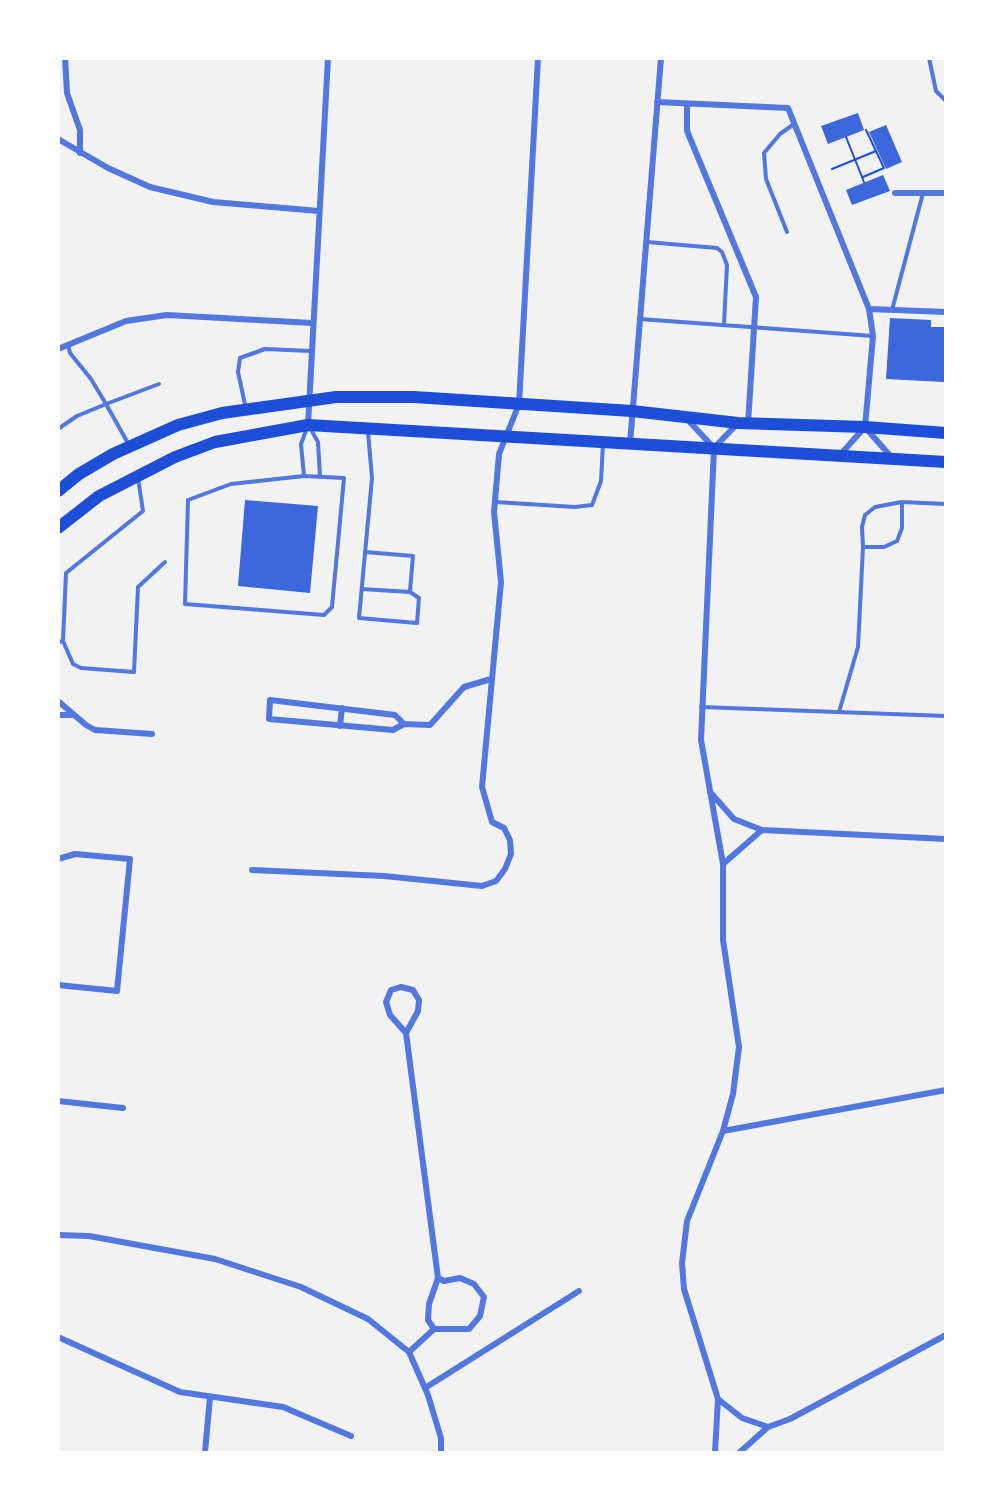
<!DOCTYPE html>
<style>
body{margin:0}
#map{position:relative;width:1004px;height:1511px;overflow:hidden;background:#f2f2f2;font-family:"Nunito Sans",sans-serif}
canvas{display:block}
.frame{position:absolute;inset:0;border:60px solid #fff;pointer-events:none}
</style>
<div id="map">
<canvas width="1004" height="1511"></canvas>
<div class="frame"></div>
</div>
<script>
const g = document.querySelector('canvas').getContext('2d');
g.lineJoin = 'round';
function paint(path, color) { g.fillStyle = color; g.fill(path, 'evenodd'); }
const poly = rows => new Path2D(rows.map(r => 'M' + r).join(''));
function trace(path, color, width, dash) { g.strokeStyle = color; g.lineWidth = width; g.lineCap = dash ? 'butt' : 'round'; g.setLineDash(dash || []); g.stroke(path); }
const building = poly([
 [858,113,864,130,828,144,821,126],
 [886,125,902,162,886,169,869,132],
 [883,175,890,191,852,205,846,190],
 [890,318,931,320,931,327,946,327,944,382,886,379],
 [245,500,318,506,310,593,238,586]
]);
const path = poly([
 [846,137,864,182],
 [832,169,876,151],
 [863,177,884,168,866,130]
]);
const service = poly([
 [929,58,936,91,946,101],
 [787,232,766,179,764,153,780,134,794,124],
 [647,242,717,248,722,252,727,265,724,324],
 [892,310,923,193],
 [640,319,873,336],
 [68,345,70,353,91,379,106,404,159,384],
 [246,409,238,372,240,358,265,349,311,351],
 [310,428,318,442,320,476],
 [58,429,77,416,106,404,129,445],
 [304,476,344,478,332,607,324,615,185,604,188,500,231,484,304,476],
 [304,476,301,444,307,428],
 [495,502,575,507,592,505,601,481,603,443],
 [902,502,902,528,897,541,884,547,863,547,862,527,865,515,875,507,902,502],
 [902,502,946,504],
 [365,552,413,556,410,591],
 [362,589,410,592,419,598,417,623,359,618,372,478,368,432],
 [63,641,73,664,81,668,134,672,138,587,165,562],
 [58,642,63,641,66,573,143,511,138,478],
 [701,707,946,716],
 [839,712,858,647,863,547]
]);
const minor = poly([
 [65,58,67,93,80,130,80,153],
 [657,102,788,108,869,309,873,336,865,427,840,455],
 [687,104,687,131,756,297,748,424],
 [58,139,108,168,150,187,213,202,319,211],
 [895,193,946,193],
 [869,309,946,312],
 [58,349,126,321,167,315,312,323],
 [686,418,714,448],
 [308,425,328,58],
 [865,427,892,458],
 [630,444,661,58],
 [58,701,86,725,95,730,152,734],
 [58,715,73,715],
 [404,724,393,730,269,719,270,700,395,715,404,724,430,725,464,687,491,679],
 [340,726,342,708],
 [710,792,734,819,762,830],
 [58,859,75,854,130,859,117,991,58,985],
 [723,864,762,830,946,839],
 [252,870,384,876,482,886,496,881,505,869,511,854,510,840,504,828,492,822,482,787,501,582,494,512,499,454,519,404,538,58],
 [401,987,413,990,419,1000,418,1011,406,1033,390,1015,386,1002,391,990,401,987],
 [406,1033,438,1278,429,1304,428,1320,434,1329],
 [58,1101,123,1108],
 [723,1131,946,1090],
 [58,1235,89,1236,215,1259,301,1287,368,1319,409,1352,428,1395,441,1438,441,1452],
 [434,1329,469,1329,480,1316,484,1297,474,1284,460,1278,444,1281,438,1278],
 [58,1337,180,1392,283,1407,351,1436],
 [409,1352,434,1329],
 [425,1388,579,1291],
 [718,1399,742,1418,768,1427],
 [205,1452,210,1397],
 [715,1452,718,1399,684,1289,682,1263,687,1221,723,1131,733,1094,739,1047,723,940,723,864,701,740,714,448,737,424],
 [740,1452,768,1427,790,1419,946,1335]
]);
const primary = poly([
 [58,491,79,474,113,454,178,425,222,413,336,397,414,397,632,411,738,423,865,427,946,433],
 [58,528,99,496,175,457,215,442,308,425,946,462]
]);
paint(building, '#3d67dc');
trace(path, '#1d4ed8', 2);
trace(service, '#5277de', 4);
trace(minor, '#5277de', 6);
trace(primary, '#1d4ed8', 12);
</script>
